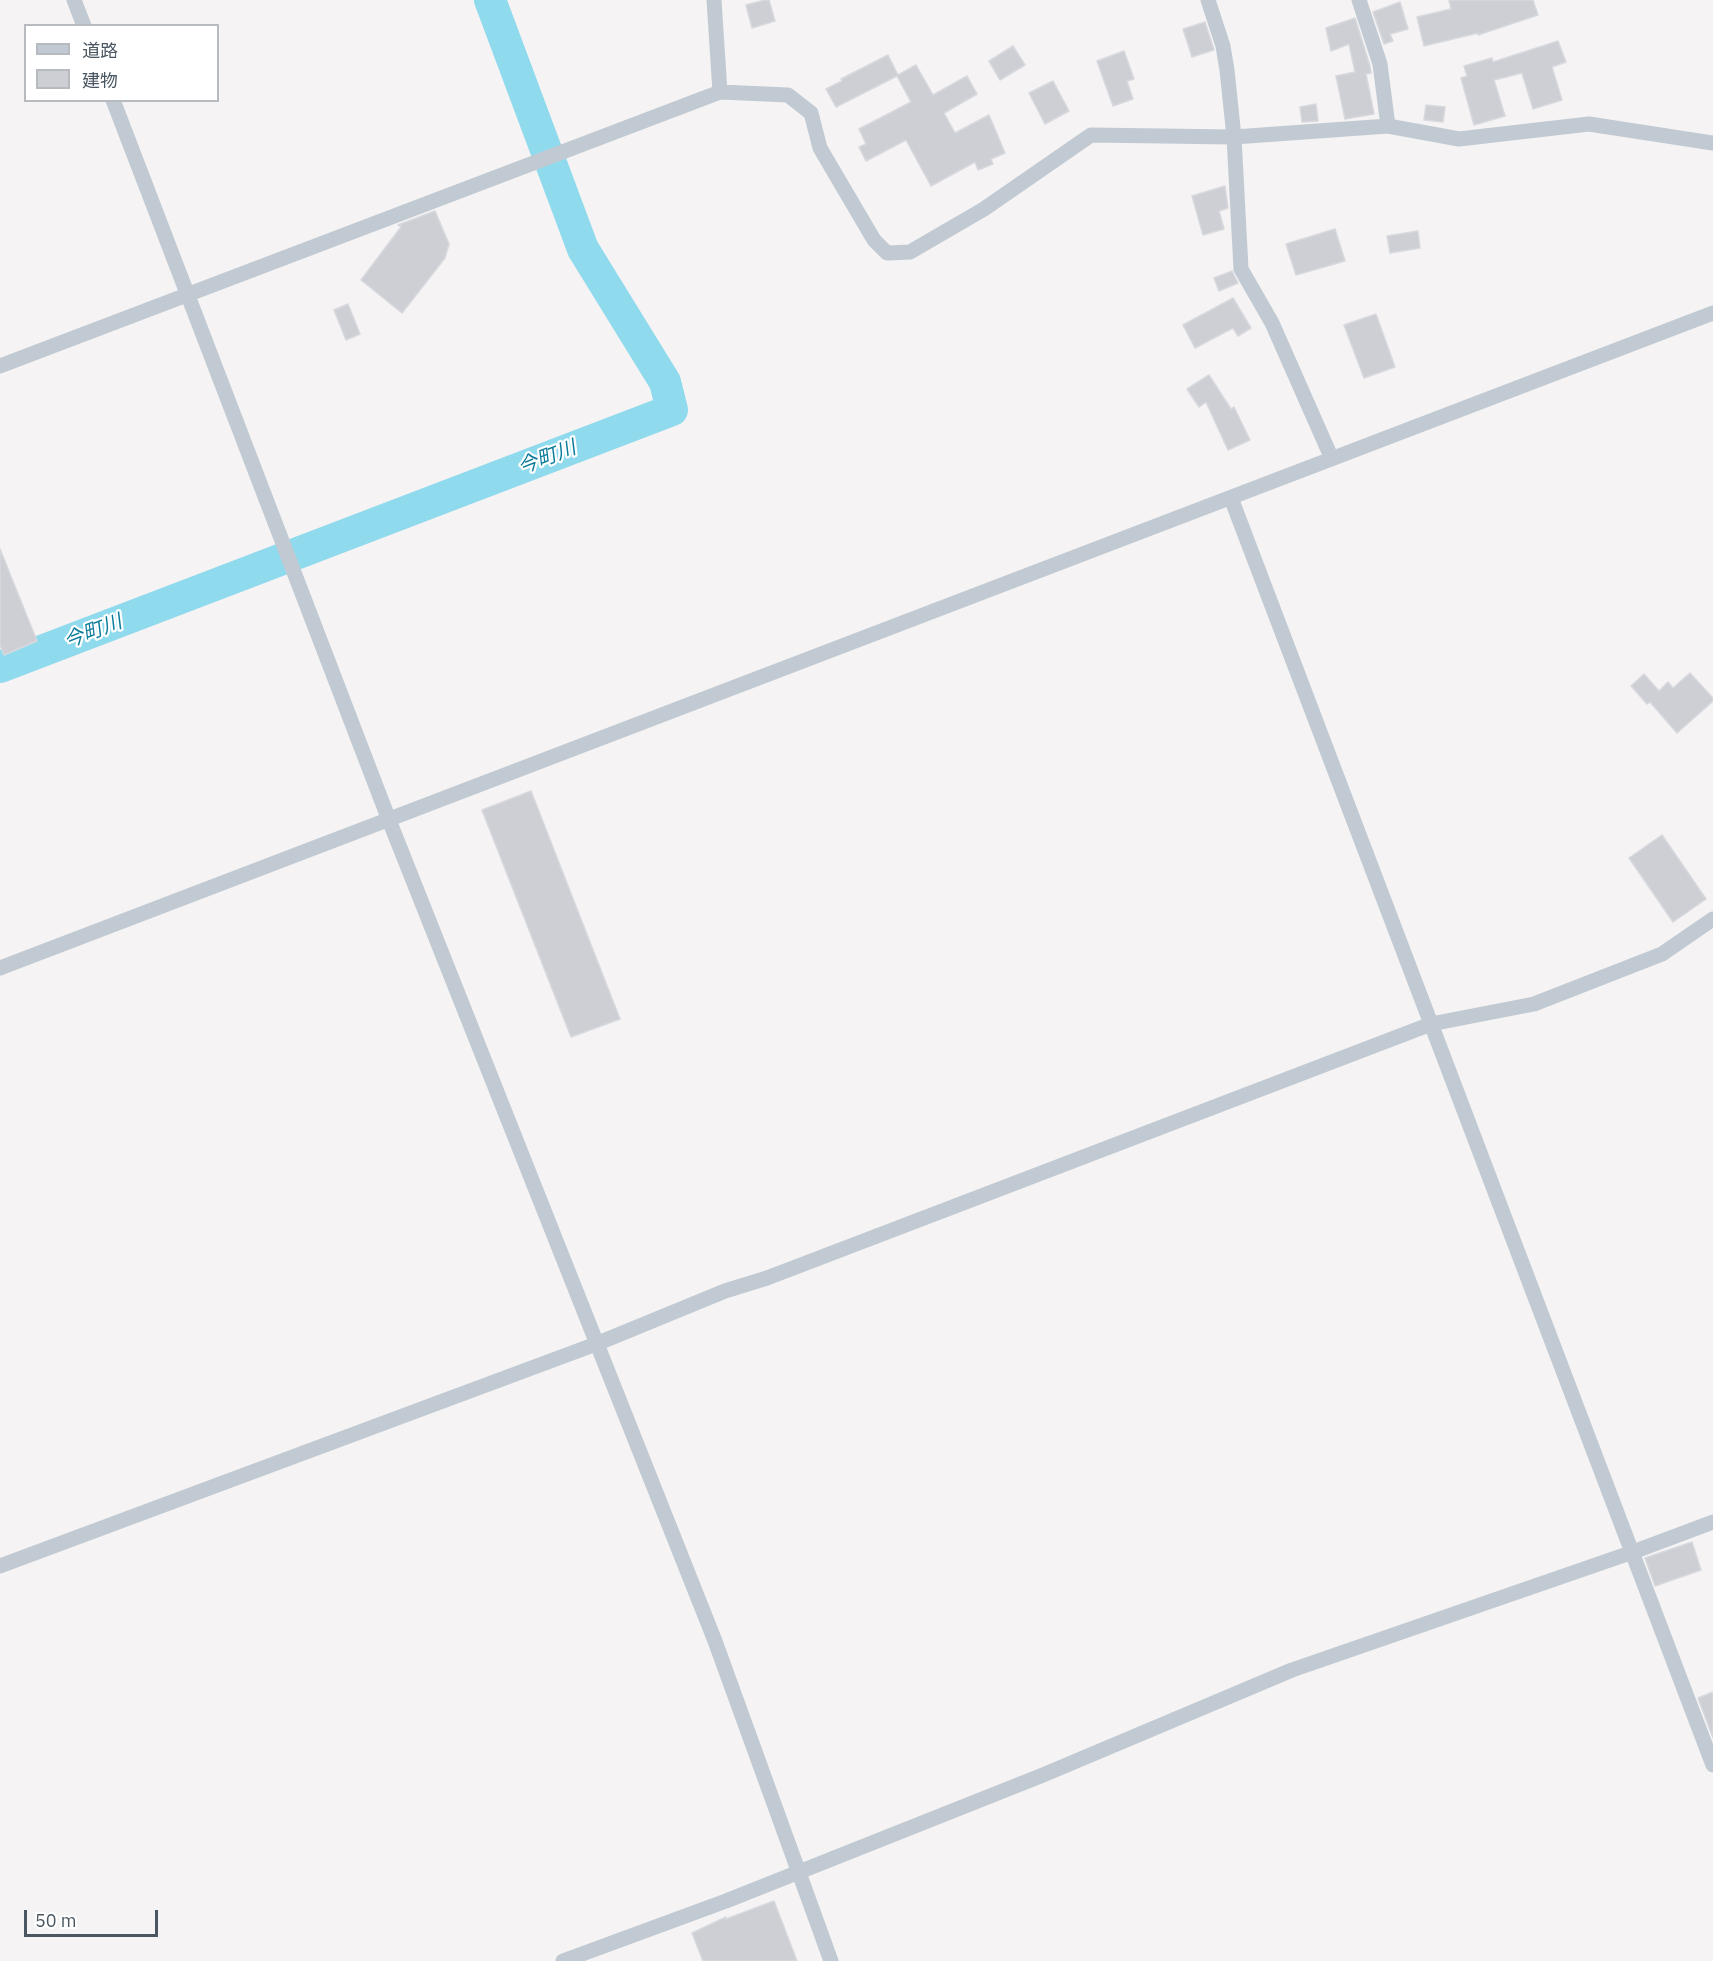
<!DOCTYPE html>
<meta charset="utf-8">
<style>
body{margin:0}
#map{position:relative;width:1713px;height:1961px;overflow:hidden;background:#f5f3f3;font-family:"IBM Plex Sans","Noto Sans JP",sans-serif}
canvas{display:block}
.legend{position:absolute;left:24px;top:24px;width:195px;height:78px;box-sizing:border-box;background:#fff;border:2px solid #b7bbc0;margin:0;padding:8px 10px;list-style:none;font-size:18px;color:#4a5661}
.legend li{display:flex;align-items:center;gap:12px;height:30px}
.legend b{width:30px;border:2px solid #b7bbc0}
.scale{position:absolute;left:24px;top:1910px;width:134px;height:27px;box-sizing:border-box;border:3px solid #4a5661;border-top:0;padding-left:8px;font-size:18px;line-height:21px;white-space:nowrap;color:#4a5661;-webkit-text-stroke:4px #fff;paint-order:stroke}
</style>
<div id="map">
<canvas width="1713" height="1961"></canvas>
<ul class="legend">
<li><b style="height:8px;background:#c1cad2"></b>道路</li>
<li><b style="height:16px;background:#cdcfd5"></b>建物</li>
</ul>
<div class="scale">50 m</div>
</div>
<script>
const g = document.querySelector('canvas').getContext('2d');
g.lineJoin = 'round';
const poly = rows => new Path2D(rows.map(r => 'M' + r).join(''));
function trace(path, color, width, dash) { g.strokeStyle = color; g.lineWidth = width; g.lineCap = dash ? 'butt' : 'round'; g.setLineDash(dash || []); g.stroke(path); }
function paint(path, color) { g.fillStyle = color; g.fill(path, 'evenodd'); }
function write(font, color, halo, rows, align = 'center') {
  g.font = font + ' "IBM Plex Sans","Noto Sans JP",sans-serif'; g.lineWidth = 4.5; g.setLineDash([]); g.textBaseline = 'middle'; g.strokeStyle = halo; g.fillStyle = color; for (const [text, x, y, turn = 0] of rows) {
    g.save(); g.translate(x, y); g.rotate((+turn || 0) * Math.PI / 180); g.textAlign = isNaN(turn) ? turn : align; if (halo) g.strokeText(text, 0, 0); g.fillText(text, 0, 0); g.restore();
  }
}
const river = poly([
 [0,667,672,410,665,382,583,249,490,0]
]);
const building = poly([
 [765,0,769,0,775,21,752,28,746,5,765,0],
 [1449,0,1533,0,1538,15,1478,35,1478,33,1424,46,1417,17,1451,9,1449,0],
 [1400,2,1408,29,1390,34,1393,41,1384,44,1373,12,1400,2],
 [1355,18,1370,66,1371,73,1366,74,1374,114,1345,119,1336,76,1355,72,1349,44,1331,51,1326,28,1355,18],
 [1205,22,1214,50,1192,57,1183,29,1205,22],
 [1558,41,1566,62,1552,67,1562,100,1533,109,1522,73,1494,80,1505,116,1474,125,1461,78,1467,76,1464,66,1492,58,1493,62,1558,41],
 [1013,46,1025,65,1000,80,989,61,1013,46],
 [1124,51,1134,79,1127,81,1133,99,1113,106,1097,61,1124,51],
 [888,55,898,75,916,65,933,95,967,76,977,94,944,113,955,133,989,115,1005,153,991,159,993,164,978,170,975,162,931,186,906,140,866,161,859,147,866,144,859,129,911,102,897,76,836,107,826,89,842,81,841,79,888,55],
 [1053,81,1069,111,1045,124,1029,93,1053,81],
 [1316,104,1318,121,1302,122,1300,107,1316,104],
 [1426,105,1445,107,1443,122,1424,120,1426,105],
 [1225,186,1228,208,1219,211,1224,229,1203,235,1192,196,1225,186],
 [435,211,449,244,445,258,402,313,361,280,401,227,398,225,435,211],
 [1335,229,1345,261,1296,275,1286,244,1335,229],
 [1418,231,1420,248,1390,253,1387,236,1418,231],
 [1232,271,1238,283,1219,291,1214,278,1232,271],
 [1233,298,1251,328,1238,336,1233,328,1195,348,1183,325,1233,298],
 [348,304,360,334,346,340,334,310,348,304],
 [1376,314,1395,367,1364,378,1344,325,1376,314],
 [1209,375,1231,409,1234,407,1250,440,1228,450,1206,402,1199,407,1187,389,1209,375],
 [0,549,37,641,4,655,0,645,0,549],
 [1690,673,1713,698,1713,701,1677,733,1650,702,1647,704,1631,686,1644,674,1659,691,1668,682,1673,688,1690,673],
 [531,791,620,1019,571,1037,482,810,531,791],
 [1662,835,1706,899,1673,922,1629,858,1662,835],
 [1692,1542,1701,1570,1655,1586,1645,1558,1692,1542],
 [1713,1692,1713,1738,1698,1698,1713,1692],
 [774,1901,797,1961,703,1961,692,1933,726,1917,726,1919,774,1901]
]);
const minor = poly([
 [74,0,84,26],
 [714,0,720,92],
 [1208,0,1223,46,1227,70,1234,137,1241,269,1272,323,1332,459],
 [1359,0,1380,64,1388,126],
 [113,100,389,820,715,1641,831,1961],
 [0,366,720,92,788,95,811,113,820,148,874,240,887,253,910,252,984,209,1091,135,1234,137,1388,126,1459,139,1589,124,1713,143],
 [1231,498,1713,1765],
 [0,968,1713,313],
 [0,1566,596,1344,725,1291,767,1278,1431,1024,1534,1004,1662,954,1713,919],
 [563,1961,726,1901,1043,1775,1292,1670,1633,1552,1713,1522]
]);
const waterNames = [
 ["今町川",547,458,-21],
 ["今町川",93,632,-21]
];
trace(river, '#90daee', 32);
paint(building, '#cdcfd5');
trace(building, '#d7d9de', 1.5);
trace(minor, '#c1cad2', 15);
write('italic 20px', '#0c7c9b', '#fff', waterNames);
</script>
